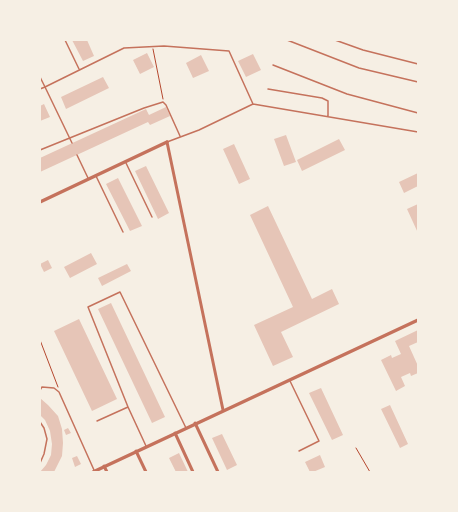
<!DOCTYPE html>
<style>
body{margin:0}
#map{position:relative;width:458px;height:512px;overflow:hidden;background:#f6efe4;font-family:"Alegreya Sans",sans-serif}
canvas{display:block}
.frame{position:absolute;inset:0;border:41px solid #f6efe4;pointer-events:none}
</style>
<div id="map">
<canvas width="458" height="512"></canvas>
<div class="frame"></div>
</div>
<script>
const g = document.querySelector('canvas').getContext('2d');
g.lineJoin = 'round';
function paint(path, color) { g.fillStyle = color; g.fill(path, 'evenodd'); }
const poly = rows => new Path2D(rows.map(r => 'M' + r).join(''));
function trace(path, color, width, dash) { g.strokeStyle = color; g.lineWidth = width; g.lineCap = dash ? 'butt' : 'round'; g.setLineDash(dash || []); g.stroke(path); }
const building = poly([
 [72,40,87,40,94,56,83,61],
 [147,53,154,67,140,74,133,60],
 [253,54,261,70,246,77,238,61],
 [201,55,209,71,193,78,186,63],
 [103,77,109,88,66,109,61,97],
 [44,104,50,117,40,121,40,106],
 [166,107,170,116,150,125,148,122,40,172,40,158,146,109,149,115],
 [286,135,296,162,284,166,274,139],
 [339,139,345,150,302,171,297,160],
 [234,144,250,179,239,184,223,149],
 [146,166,169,213,158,219,135,171],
 [418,173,418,186,404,193,399,182],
 [118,178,142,226,130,231,106,184],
 [418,204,418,233,407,209],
 [268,206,312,299,332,289,339,304,281,332,293,357,273,366,254,325,293,307,250,215],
 [91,253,97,264,70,278,64,267],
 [48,260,52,268,44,272,40,264],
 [127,264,131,271,102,286,98,278],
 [111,303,165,417,152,423,98,309],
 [79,319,117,399,92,411,54,331],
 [418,330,418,342,409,346,418,366,418,373,411,376,410,373,401,377,405,386,396,391,381,360,391,355,392,358,401,354,395,341],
 [321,388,343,435,332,440,309,393],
 [40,398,48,405,58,416,62,429,63,443,62,456,54,472,40,472,46,465,51,455,52,444,50,431,45,420,40,415],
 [390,405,408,444,400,448,381,409],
 [68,428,71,433,66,435,64,430],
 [222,434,237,465,227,470,212,438],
 [179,453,188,472,176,472,169,458],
 [320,455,325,467,313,472,310,472,305,462],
 [77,456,81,464,75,467,72,458]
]);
const path = poly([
 [153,49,163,99],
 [40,340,58,387],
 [356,448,370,472]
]);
const service = poly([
 [65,40,79,69],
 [287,40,359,68,418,82],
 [335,40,363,50,418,64],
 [273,65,347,94,418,113],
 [40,77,45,87,124,48,164,46,229,51,253,104,199,130,167,142],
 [40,89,45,87,72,143],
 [268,89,322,98,328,101,328,116],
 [253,104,418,132],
 [40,150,144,108,163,102,166,105,180,136],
 [77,155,88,178],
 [126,163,152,217],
 [96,176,123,232],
 [290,381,319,441,299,451],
 [40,390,42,387,54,388,59,392,94,470],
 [128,407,88,307,120,292,186,428],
 [97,421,128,407,146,446],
 [40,422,44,428,47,439,44,454,40,463]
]);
const minor = poly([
 [167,142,223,410],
 [195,423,218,472],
 [175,433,193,472],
 [136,451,146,472],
 [104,466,107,472]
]);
const tertiary = poly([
 [40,202,167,142],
 [93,472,418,320]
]);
paint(building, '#e6c5b7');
trace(path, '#b5482f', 1);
trace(service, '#c5725c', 1.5);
trace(minor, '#c5725c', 3);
trace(tertiary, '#c5725c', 3.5);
</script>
